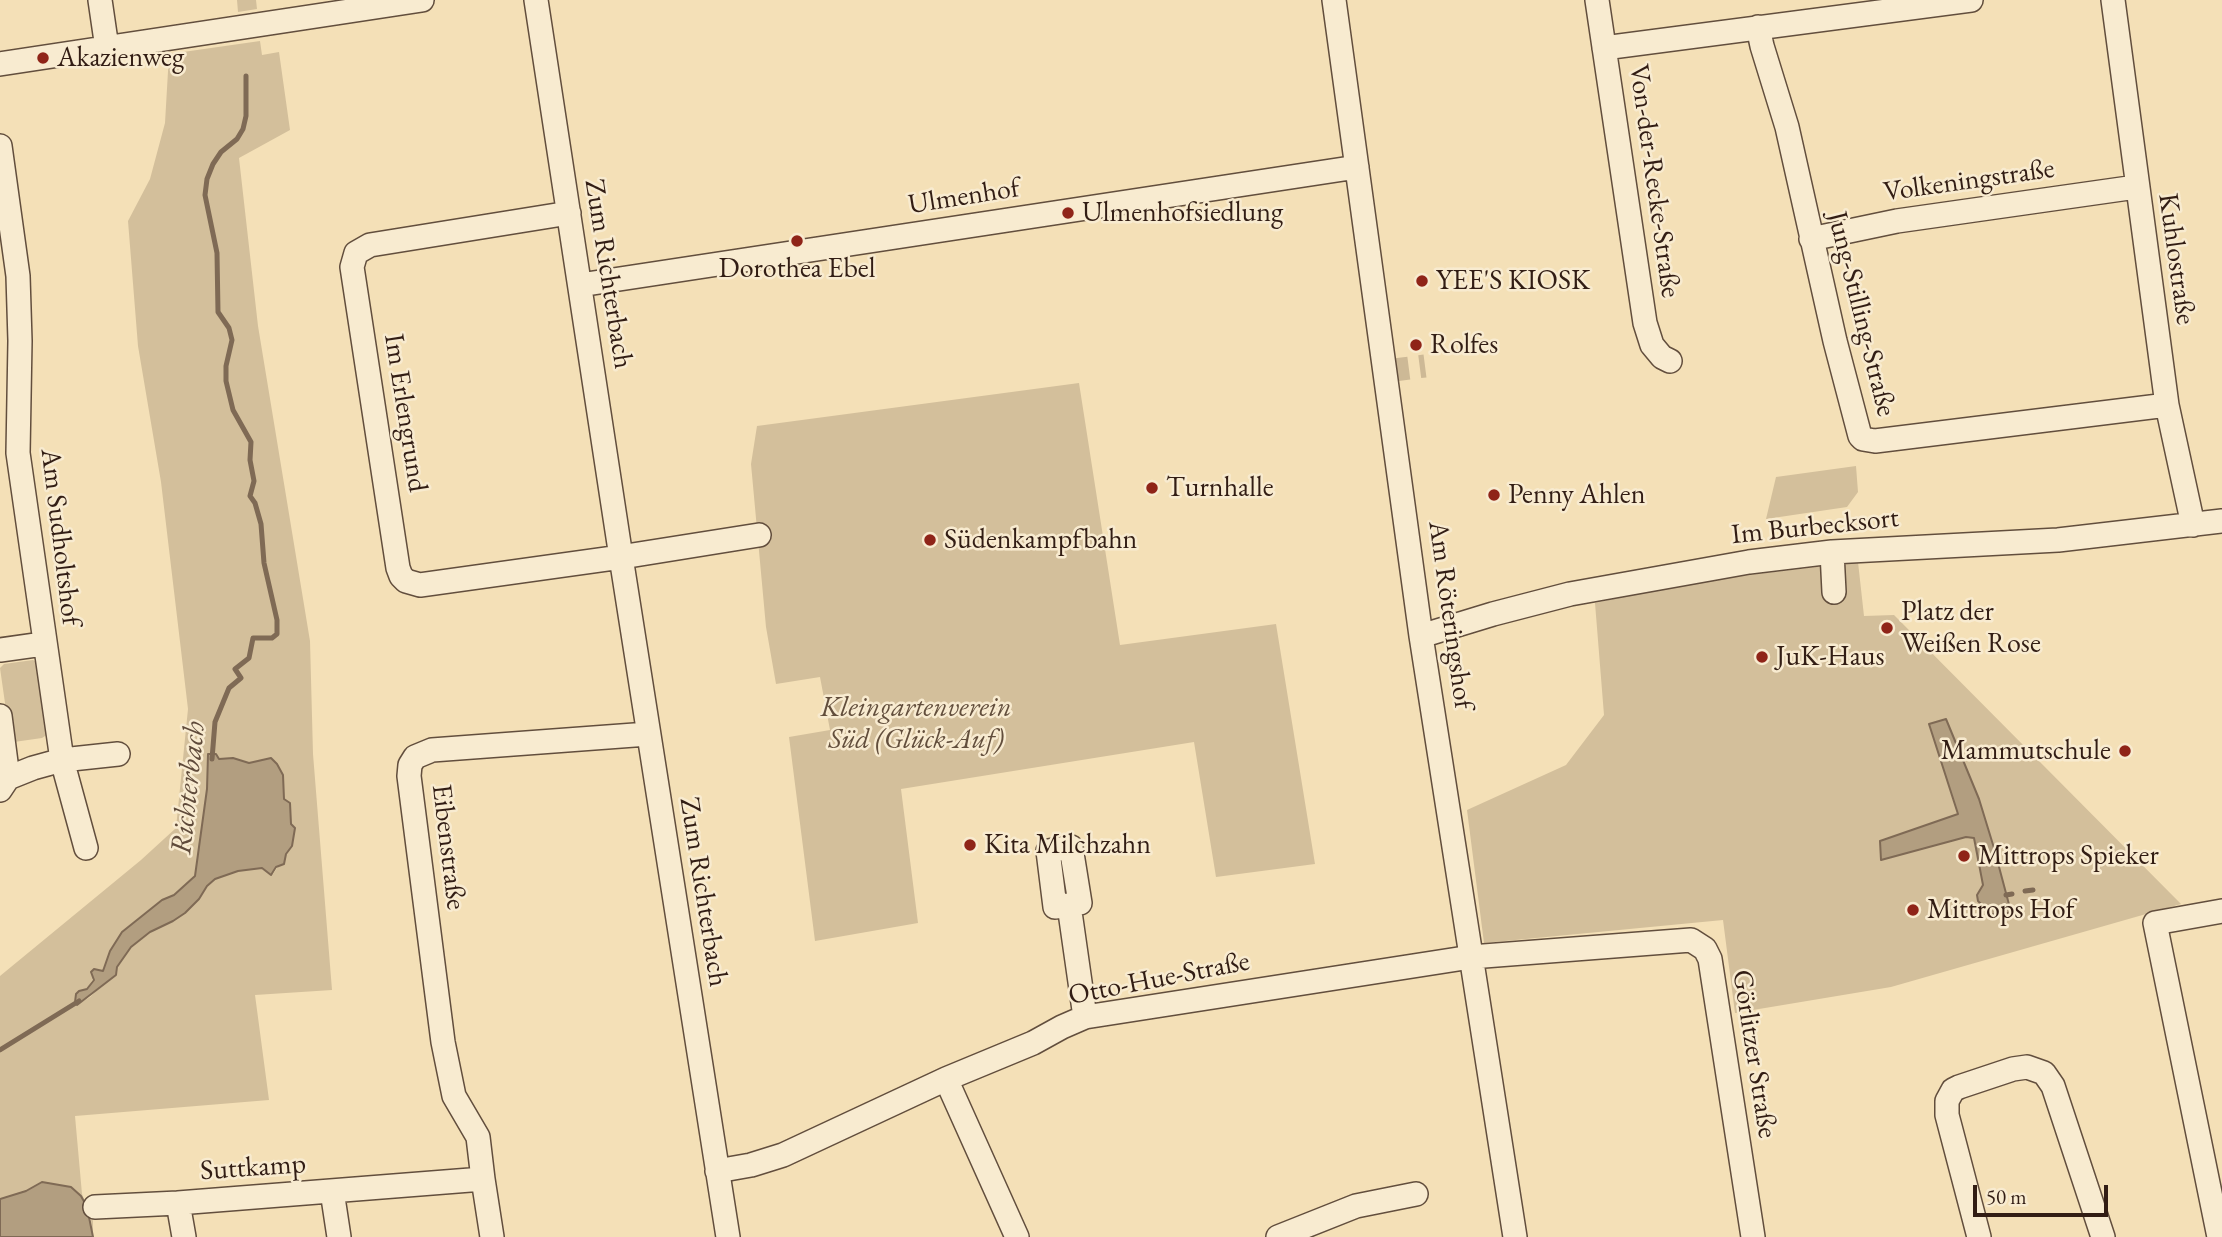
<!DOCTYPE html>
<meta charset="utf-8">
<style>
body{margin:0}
#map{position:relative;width:2222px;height:1237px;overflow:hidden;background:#f4e0b7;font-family:"EB Garamond",serif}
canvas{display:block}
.scale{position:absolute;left:1973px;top:1185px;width:135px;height:32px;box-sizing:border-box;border:4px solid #321d14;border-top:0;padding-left:9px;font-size:21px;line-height:24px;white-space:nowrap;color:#321d14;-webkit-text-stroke:5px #f8ebd0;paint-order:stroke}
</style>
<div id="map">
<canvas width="2222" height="1237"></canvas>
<div class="scale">50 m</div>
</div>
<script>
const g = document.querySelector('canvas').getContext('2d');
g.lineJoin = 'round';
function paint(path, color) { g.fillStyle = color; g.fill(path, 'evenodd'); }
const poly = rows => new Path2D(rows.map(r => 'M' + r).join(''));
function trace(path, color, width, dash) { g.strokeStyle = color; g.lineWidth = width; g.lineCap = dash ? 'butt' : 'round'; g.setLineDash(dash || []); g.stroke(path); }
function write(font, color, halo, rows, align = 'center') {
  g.font = font + ' "EB Garamond",serif'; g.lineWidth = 5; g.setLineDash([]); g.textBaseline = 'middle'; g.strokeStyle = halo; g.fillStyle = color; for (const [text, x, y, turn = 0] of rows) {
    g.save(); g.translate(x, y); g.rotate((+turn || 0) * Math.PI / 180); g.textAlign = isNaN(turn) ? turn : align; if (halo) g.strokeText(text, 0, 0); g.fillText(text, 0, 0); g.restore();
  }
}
const green = poly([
 [237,0,256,0,257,9,238,12],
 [260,41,262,55,279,52,290,130,239,158,258,326,310,641,313,754,332,990,255,995,269,1100,75,1116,82,1194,93,1221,93,1237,91,1220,71,1187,42,1182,26,1191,0,1199,0,976,141,860,176,828,188,709,161,482,138,346,128,221,150,179,165,123,169,54],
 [208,754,216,754,219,759,229,758,249,763,271,758,283,791,284,799,287,801,291,813,291,824,295,831,292,846,273,874,262,868,238,871,215,879,207,886,199,899,173,921,160,926,131,947,111,977,90,997,77,1005,75,1002,79,991,87,989,94,977,103,971,122,932,162,900,173,895,195,876,207,789],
 [1079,383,1120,645,1276,624,1315,864,1216,877,1194,742,901,789,918,923,815,941,789,737,830,730,820,677,776,684,766,627,751,464,757,426],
 [1856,466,1858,492,1847,507,1766,519,1776,477],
 [1858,562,1864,616,1894,615,2181,904,1891,987,1735,1013,1723,920,1484,943,1467,810,1566,765,1604,715,1595,603,1691,582],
 [33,660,37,662,48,734,42,738,14,742,10,738,0,668,4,664]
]);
const water = poly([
 [1946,719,1979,799,1994,848,2011,912,2001,915,1991,914,1978,901,1977,895,1983,885,1974,838,1966,837,1881,860,1880,841,1958,814,1929,724,1946,719],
 [208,754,216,754,219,759,233,758,249,763,271,758,277,764,283,775,284,799,290,803,291,824,295,828,292,846,286,854,284,864,276,867,271,875,262,868,238,871,215,879,207,886,199,899,185,913,173,921,150,932,131,947,117,967,116,975,77,1005,75,1002,76,994,79,991,87,989,94,980,91,972,94,969,103,971,110,951,122,932,162,900,174,895,195,876,207,789,208,754],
 [42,1182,71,1187,81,1196,87,1207,93,1237,0,1237,0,1199,26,1191,42,1182]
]);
const stream = poly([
 [212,759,215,722,229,688,241,678,235,669,249,658,253,638,272,638,277,634,277,620,264,563,261,524,255,503,250,496,254,481,250,460,251,442,233,410,226,381,226,366,232,340,229,328,218,312,217,253,205,195,207,179,213,164,221,152,237,139,243,129,246,116,246,76],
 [2025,891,2033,890],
 [2006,895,2012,894],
 [0,1050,79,1001]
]);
const minorTunnel = poly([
 [1386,371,1425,366]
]);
const minor = poly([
 [100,0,107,48],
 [536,0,621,557,728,1237],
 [1334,0,1421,636,1515,1237],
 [1597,0,1645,323,1652,345,1662,357,1670,361],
 [2113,0,2167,405,2193,525],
 [1758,27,1762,46,1787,127,1835,341,1860,436,1863,439,1875,441,2167,405],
 [1604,48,1971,0],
 [0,64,422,0],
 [0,146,18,276,20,341,18,453,62,760,86,848],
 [569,213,370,245,356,253,352,267,398,568,401,576,406,581,420,585,621,557,759,535],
 [1811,239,1897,221,2136,187],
 [580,285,1357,167],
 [1832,552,1834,592],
 [1421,636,1493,614,1570,594,1749,562,1832,552,2058,540,2222,521],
 [0,650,43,644],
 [0,716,8,778],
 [0,790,8,778,33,768,62,760,118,754],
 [1069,905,1055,907,1048,851,1071,847,1080,903,1069,905,1085,1017],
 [946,1079,1017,1237],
 [717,1171,751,1165,783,1155,946,1079,1033,1043,1062,1027,1085,1017,1471,957,1691,940,1705,949,1710,959,1753,1237],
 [483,1179,478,1137,454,1096,443,1042,409,776,410,765,415,757,432,750,648,734],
 [332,1191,339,1237],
 [95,1207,178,1203],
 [184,1237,178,1203,483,1179,492,1237],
 [1278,1237,1356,1206,1416,1194],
 [1979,1237,1947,1115,1947,1101,1953,1090,1959,1087,2013,1069,2027,1067,2044,1073,2053,1086,2103,1237],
 [2219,1237,2155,923,2222,911]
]);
const markers = [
 [43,58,7,"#8f2418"],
 [1068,213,7,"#8f2418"],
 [797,241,7,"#8f2418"],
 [1422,281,7,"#8f2418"],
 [1416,345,7,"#8f2418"],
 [1152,488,7,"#8f2418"],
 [1494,495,7,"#8f2418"],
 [930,540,7,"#8f2418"],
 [1887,628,7,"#8f2418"],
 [1762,657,7,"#8f2418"],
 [2125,751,7,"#8f2418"],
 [970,845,7,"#8f2418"],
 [1964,856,7,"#8f2418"],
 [1913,910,7,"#8f2418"]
];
const poiNames = [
 ["Akazienweg",57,58],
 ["Ulmenhofsiedlung",1082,213],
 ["Dorothea Ebel",797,269,"center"],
 ["YEE'S KIOSK",1436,281],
 ["Rolfes",1430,345],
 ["Turnhalle",1166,488],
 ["Penny Ahlen",1508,495],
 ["Südenkampfbahn",944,540],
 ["Platz der",1901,612],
 ["Weißen Rose",1901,644],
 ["JuK-Haus",1776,657],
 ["Mammutschule",2111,751,"right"],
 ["Kita Milchzahn",984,845],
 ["Mittrops Spieker",1978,856],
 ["Mittrops Hof",1927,910]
];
const streetNames = [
 ["Von-der-Recke-Straße",1654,181,82],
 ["Volkeningstraße",1969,181,-8],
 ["Ulmenhof",964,197,-9],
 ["Kuhlostraße",2176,259,82],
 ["Zum Richterbach",608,274,81],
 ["Jung-Stilling-Straße",1861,314,76],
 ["Im Erlengrund",405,413,81],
 ["Im Burbecksort",1815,527,-6],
 ["Am Sudholtshof",60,537,83],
 ["Am Röteringshof",1450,615,82],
 ["Eibenstraße",448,847,83],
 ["Zum Richterbach",703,892,81],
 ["Otto-Hue-Straße",1159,979,-11],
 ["Görlitzer Straße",1754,1054,81],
 ["Suttkamp",253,1168,-4]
];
const parkNames = [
 ["Kleingartenverein",916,708],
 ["Süd (Glück-Auf)",916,740]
];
const waterNames = [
 ["Richterbach",189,788,-84]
];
paint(green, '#d3bf9b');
paint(water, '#b29e80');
trace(water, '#7f6a55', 2);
trace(stream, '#7f6a55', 5);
trace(minorTunnel, '#cdb996', 23, [23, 11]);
trace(minor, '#624e3d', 26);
trace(minor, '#f8ebd0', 23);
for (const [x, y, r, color] of markers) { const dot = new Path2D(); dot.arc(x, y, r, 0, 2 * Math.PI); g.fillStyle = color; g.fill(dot); trace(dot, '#f8ebd0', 2.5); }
write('28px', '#321d14', '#f8ebd0', poiNames, 'left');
write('28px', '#321d14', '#f8ebd0', streetNames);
write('italic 28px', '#624e3c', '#f8ebd0', parkNames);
write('italic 30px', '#5f4a3a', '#f8ebd0', waterNames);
</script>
